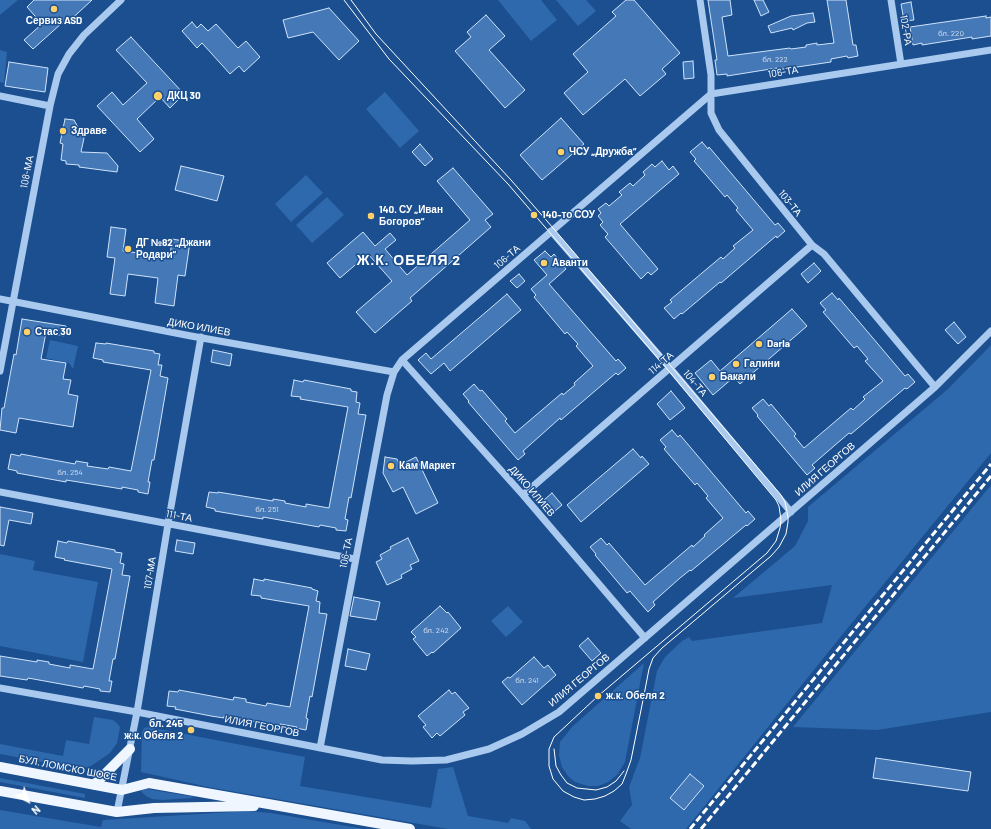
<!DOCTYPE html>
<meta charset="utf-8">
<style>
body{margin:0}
#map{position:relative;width:991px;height:829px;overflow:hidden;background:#1b4f8f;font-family:Barlow,sans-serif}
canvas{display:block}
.north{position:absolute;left:8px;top:781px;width:40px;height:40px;-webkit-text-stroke:3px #1b4f8f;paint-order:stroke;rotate:139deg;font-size:11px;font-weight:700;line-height:16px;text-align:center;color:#fff}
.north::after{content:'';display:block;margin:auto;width:14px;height:18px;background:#fff;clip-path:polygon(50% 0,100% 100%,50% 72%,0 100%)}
</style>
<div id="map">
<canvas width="991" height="829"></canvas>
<div class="north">N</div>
</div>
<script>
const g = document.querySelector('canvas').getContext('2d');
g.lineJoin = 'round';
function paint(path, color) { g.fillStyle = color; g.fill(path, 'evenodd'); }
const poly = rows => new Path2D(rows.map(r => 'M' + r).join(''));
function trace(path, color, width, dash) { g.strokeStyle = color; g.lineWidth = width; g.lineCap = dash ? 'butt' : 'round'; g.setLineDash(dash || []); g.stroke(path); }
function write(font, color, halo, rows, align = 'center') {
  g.font = font + ' Barlow,sans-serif'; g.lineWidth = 3; g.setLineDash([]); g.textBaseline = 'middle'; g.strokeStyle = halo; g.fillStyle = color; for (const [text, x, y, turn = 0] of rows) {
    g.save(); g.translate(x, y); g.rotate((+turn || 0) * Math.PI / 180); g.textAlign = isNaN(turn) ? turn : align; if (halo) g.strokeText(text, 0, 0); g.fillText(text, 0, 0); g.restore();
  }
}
const green = poly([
 [0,0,18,0,0,15],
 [498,0,541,0,557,20,531,41],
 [556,0,586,0,596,11,578,26],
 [0,50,7,52,4,83,0,82],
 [385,92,419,131,400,148,366,109],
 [306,175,323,193,291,222,275,204],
 [327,197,344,215,312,243,296,225],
 [50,340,78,346,73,369,69,363,46,358],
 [991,345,991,453,842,635,686,829,631,829,620,821,632,805,629,787,640,758,657,671,665,657,682,641,689,637,692,641,822,623,832,585,733,598,795,546,808,521,808,507,948,389],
 [991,485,991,712,877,730,793,727],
 [0,554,35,561,33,570,98,582,83,662,0,646],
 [508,606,523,622,506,637,491,621],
 [644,663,625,762,617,775,608,782,598,786,588,786,575,782,568,776,562,767,559,755,560,742,572,727],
 [94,717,113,720,117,723,120,727,117,743,110,753,91,766,84,768,69,767,0,754,0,744,63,756,66,740,89,744],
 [148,727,305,757,300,786,431,808,438,769,453,767,468,816,508,823,511,818,525,821,531,829,448,829,208,787,141,772,142,732,144,728],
 [0,778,85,794,85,798,0,782],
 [147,789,195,797,191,798,163,800,152,799,146,796,141,791,142,790],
 [0,810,101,827,103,820,248,811,271,813,364,829,0,829]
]);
const building = poly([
 [34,0,92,0,65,25,62,23,33,49,24,40,42,24,27,7,34,0],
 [626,0,634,0,680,53,662,69,666,74,640,96,625,79,583,115,564,93,588,72,573,54,616,16,612,12,626,0],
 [708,0,730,0,732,15,722,17,728,56,790,48,791,49,806,47,806,45,817,43,817,45,834,43,827,0,846,0,853,45,856,45,858,56,848,58,847,56,831,59,831,62,777,70,777,68,727,76,727,74,717,75,715,60,717,60,708,0],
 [754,0,763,0,769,12,761,16,754,0],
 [911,2,914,20,904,21,901,4,911,2],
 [329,8,359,41,339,60,313,32,288,38,283,20,329,8],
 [813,13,815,22,807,23,793,30,792,28,771,33,768,26,791,16,813,13],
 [486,15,505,36,489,50,525,90,505,108,455,51,471,37,467,32,486,15],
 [986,16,986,18,991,17,991,36,972,39,972,37,922,45,922,43,913,45,910,27,986,16],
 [192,22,197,28,201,24,208,31,216,24,238,48,246,41,260,57,244,72,239,66,230,74,202,43,197,48,182,31,192,22],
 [131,37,184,94,170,108,160,97,137,119,154,139,140,152,97,106,112,92,123,105,147,83,116,50,131,37],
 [693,61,694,78,684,79,683,62,693,61],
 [9,62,48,68,45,92,5,86,9,62],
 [561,118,584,144,542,180,520,155,561,118],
 [65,119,74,120,84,138,81,152,107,153,118,166,117,172,79,167,79,165,66,164,66,161,61,160,63,144,60,143,65,119],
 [702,142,708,149,709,147,775,225,778,223,785,231,777,238,776,236,721,283,720,282,682,314,681,313,674,319,664,308,672,302,670,300,721,257,723,259,735,248,733,246,753,230,736,210,738,208,727,195,725,197,694,161,696,159,690,152,702,142],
 [420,144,433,159,425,166,412,152,420,144],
 [662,161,669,170,673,166,679,174,620,224,658,269,651,275,648,272,641,279,605,237,608,234,600,225,603,222,598,216,601,213,598,209,606,203,609,206,622,195,619,192,630,183,633,186,645,175,643,172,652,164,655,167,662,161],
 [181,166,224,176,217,201,175,190,181,166],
 [453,168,493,214,485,220,491,227,410,298,412,301,375,333,356,312,392,281,368,254,340,278,327,263,363,232,375,246,390,233,396,240,385,249,407,275,470,220,437,181,453,168],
 [111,227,126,229,123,251,170,257,172,239,190,242,185,276,178,275,174,306,155,303,158,278,128,274,125,296,110,294,115,258,107,257,111,227],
 [545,251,551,257,554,254,566,269,549,284,616,361,618,359,626,368,618,375,616,373,561,420,560,418,550,427,523,451,525,454,518,460,468,402,469,401,463,394,474,384,480,391,482,390,507,419,505,421,515,433,562,393,563,395,575,385,574,383,593,366,576,346,578,344,567,332,565,334,534,297,536,295,531,289,547,275,534,260,545,251],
 [814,263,821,271,808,283,801,274,814,263],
 [519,274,525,281,517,288,510,281,519,274],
 [832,293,838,300,839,298,905,376,908,374,915,382,907,389,905,388,851,434,849,433,812,465,815,468,807,475,757,416,758,415,752,408,763,399,769,406,771,404,796,434,794,436,804,448,851,408,853,410,865,399,863,397,883,381,865,361,868,359,857,346,854,348,823,312,826,310,820,303,832,293],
 [507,294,521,310,450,371,444,363,431,374,418,360,426,353,431,359,507,294],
 [792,309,807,326,740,384,734,377,713,395,695,373,711,360,720,371,792,309],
 [22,319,66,326,64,336,46,332,41,359,66,363,63,379,71,380,68,394,78,396,73,427,19,418,16,433,0,430,2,408,4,408,14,354,16,355,22,319],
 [954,322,966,337,958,344,945,330,954,322],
 [96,343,106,344,106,343,154,351,154,353,160,354,158,365,162,365,160,376,168,378,154,460,152,460,148,482,150,482,148,494,138,492,138,490,122,487,122,489,66,480,66,482,17,473,17,471,8,469,11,454,20,456,21,454,75,464,76,461,88,463,87,466,108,469,109,467,131,471,151,370,103,362,103,360,93,358,96,343],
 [213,350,232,354,230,366,211,362,213,350],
 [294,380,303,382,304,380,351,389,351,391,357,392,356,402,360,403,358,414,366,415,351,498,349,497,345,519,348,520,346,531,336,530,336,528,320,525,319,527,263,517,263,519,250,517,215,511,215,509,206,507,209,492,218,493,218,492,273,501,273,499,285,501,285,503,306,507,306,504,329,508,348,407,300,399,301,397,291,396,294,380],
 [671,391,685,408,670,420,657,404,671,391],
 [672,430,678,437,680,435,746,513,748,511,755,519,747,526,746,525,691,571,690,570,680,578,653,602,655,605,648,612,630,591,627,593,595,555,596,554,590,547,601,538,607,545,609,543,645,585,692,545,693,547,705,536,704,535,723,518,706,498,708,496,697,483,695,485,664,449,666,447,660,440,672,430],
 [633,449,641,458,642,456,649,464,581,522,567,505,633,449],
 [385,457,397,459,400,465,416,457,438,503,416,514,403,487,393,492,383,473,385,457],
 [552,493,562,505,555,511,544,500,552,493],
 [0,507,33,513,31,524,9,520,4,546,0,545,0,507],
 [408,538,419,561,410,565,412,569,401,575,402,578,387,585,376,562,382,559,380,555,391,549,390,547,408,538],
 [177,540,195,543,193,554,175,551,177,540],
 [58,541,67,543,68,541,115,550,115,552,122,553,120,563,124,564,122,575,130,576,115,659,113,659,109,681,112,681,110,692,100,691,100,689,84,686,83,688,28,678,27,680,0,676,0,656,37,662,37,660,49,662,49,664,70,668,70,665,93,669,112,569,64,560,65,559,55,557,58,541],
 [254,579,264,581,264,579,312,588,312,589,318,591,316,601,320,602,319,613,327,614,312,697,310,696,306,718,308,719,306,730,296,728,297,727,280,724,280,726,224,716,224,718,211,716,175,709,176,707,167,706,169,691,178,692,179,690,233,700,234,697,246,699,246,702,266,706,267,703,290,707,309,606,261,598,261,596,251,595,254,579],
 [354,597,380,602,376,620,350,616,354,597],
 [440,606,447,613,448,612,461,628,433,653,432,652,427,656,413,639,416,637,411,632,440,606],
 [588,638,601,653,592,661,579,646,588,638],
 [348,649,370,654,366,670,345,666,348,649],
 [534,657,544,668,548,665,556,675,522,705,502,682,508,677,510,678,534,657],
 [449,690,452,694,455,692,469,708,463,712,465,715,440,736,437,733,432,738,423,727,426,725,418,716,449,690],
 [876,758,971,772,968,791,873,778,876,758],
 [690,774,704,786,684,810,670,798,690,774]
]);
const minor = poly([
 [700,0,711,75,711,113,719,130,812,245,824,254,935,387],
 [891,0,901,64],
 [0,96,50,106],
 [551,231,670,368,791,512],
 [0,299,191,336,394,372],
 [402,360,523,495,645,638],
 [0,371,50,106,58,74,69,54,84,35,121,0],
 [0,492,355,559],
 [523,495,812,245],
 [0,688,137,712,382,760,412,761,446,760,489,749,522,734,559,712,935,387,991,331],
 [320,748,387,395,394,372,402,360,711,94,991,50],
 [117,812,137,712,168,524,201,337]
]);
const major = poly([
 [0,767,122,790,149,783,410,829],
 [94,785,130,749],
 [0,791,117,812,154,808,254,806]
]);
const tram = poly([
 [344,0,389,59,508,184,668,370,776,500,779,506,781,520,780,528,776,541,767,553,598,696,554,737,549,749,549,766,553,779,563,791,574,797,584,800,595,799,605,796,614,791,622,784,626,774,631,760,644,695,649,669,653,658,662,648,771,556,779,547,786,534,788,522,788,517,785,502,781,495,554,229,511,180,376,34,351,0],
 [554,749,556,766,561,775,567,783,577,788,596,790,607,787,616,781,624,771]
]);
const rail = poly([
 [690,829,991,464],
 [701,829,991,476]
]);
const markers = [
 [54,9,4,"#ffd166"],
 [158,96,5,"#ffd166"],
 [63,131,4,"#ffd166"],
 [561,152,4,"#ffd166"],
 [534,215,4,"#ffd166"],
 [371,216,4,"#ffd166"],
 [128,249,4,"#ffd166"],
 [544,263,4,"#ffd166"],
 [27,332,4,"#ffd166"],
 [759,344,4,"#ffd166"],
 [736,364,4,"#ffd166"],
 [712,377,4,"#ffd166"],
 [391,466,4,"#ffd166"],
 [598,696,4,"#ffd166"],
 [191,730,4,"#ffd166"]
];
const numberNames = [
 ["бл. 220",951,33],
 ["бл. 222",775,59],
 ["бл. 254",70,472],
 ["бл. 251",267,509],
 ["бл. 242",436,630],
 ["бл. 241",527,680]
];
const poiNames = [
 ["Сервиз ASD",54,21,"center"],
 ["ДКЦ 30",167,96],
 ["Здраве",71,131],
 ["ЧСУ „Дружба“",569,152],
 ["140. СУ „Иван",379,210],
 ["Богоров“",379,222],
 ["140-то СОУ",542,215],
 ["ДГ №82 „Джани",136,243],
 ["Родари“",136,255],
 ["Аванти",552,263],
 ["Стас 30",35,332],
 ["Darla",767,344],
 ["Галини",744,364],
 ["Бакали",720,377],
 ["Кам Маркет",399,466],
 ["ж.к. Обеля 2",606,696],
 ["бл. 245",183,724,"right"],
 ["ж.к. Обеля 2",183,736,"right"]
];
const streetNames = [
 ["102-РА",906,30,81],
 ["106-ТА",783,72,-9],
 ["108-МА",27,172,-79],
 ["103-ТА",790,203,51],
 ["106-ТА",507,257,-41],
 ["ДИКО ИЛИЕВ",199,327,10],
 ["114-ТА",661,363,-41],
 ["104-ТА",695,383,50],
 ["ИЛИЯ ГЕОРГОВ",825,469,-41],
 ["ДИКО ИЛИЕВ",532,491,49],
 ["111-ТА",179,516,11],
 ["106-ТА",346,553,-79],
 ["107-МА",150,573,-81],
 ["ИЛИЯ ГЕОРГОВ",579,680,-40],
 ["ИЛИЯ ГЕОРГОВ",262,726,11],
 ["БУЛ. ЛОМСКО ШОСЕ",68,768,11]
];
const districtNames = [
 ["Ж.К. ОБЕЛЯ 2",409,260]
];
paint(green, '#2e69ad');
paint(building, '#4478b7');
trace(building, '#cfe3fa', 1);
trace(minor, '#a9c9ee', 7);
trace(major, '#f0f6ff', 10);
trace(tram, '#fff', 1);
trace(rail, '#fff', 3, [7, 3]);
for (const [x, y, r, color] of markers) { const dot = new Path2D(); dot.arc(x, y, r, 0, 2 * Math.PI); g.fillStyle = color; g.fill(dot); trace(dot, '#1b4f8f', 1.5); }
write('8px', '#d0dded', null, numberNames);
write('bold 10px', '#fff', '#1b4f8f', poiNames, 'left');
write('10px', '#fff', '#1b4f8f', streetNames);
g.letterSpacing = '1px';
write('bold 14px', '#fff', '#1b4f8f', districtNames);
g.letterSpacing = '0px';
</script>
